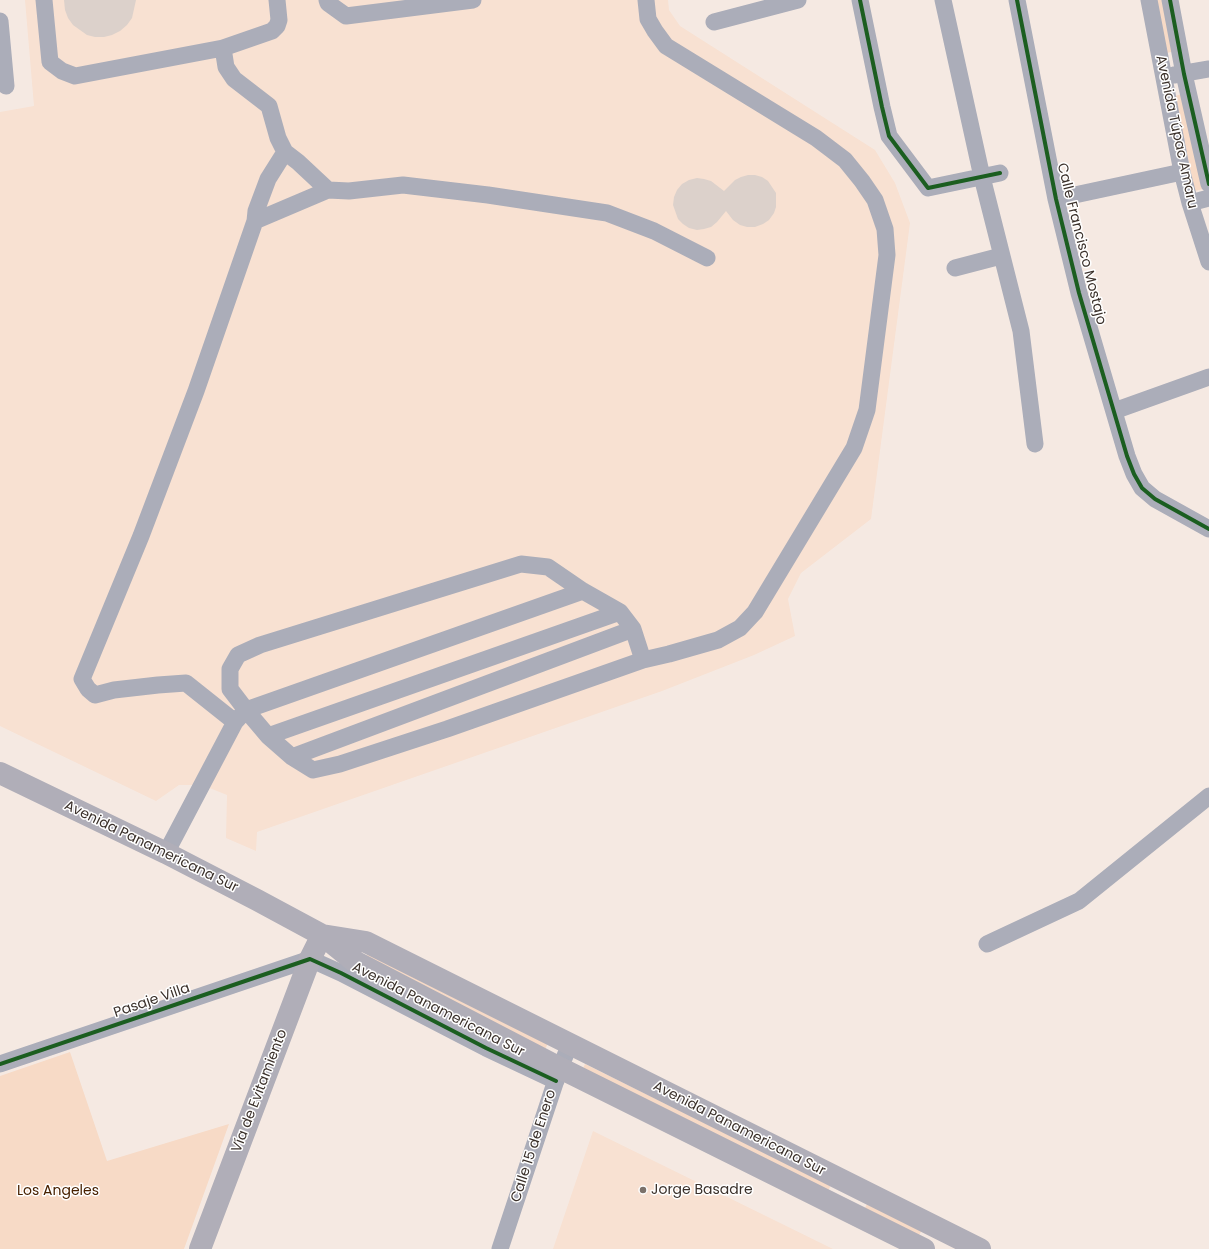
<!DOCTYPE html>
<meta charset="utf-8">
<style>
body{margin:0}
canvas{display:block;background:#f5e9e2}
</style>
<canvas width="1209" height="1249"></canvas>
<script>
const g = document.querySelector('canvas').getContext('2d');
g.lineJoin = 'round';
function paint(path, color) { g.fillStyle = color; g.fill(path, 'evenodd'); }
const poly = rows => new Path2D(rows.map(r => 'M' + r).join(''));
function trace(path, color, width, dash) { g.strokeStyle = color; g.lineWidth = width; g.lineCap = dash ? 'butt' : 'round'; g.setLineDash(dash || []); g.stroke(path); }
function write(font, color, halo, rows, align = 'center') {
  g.font = font + ' Poppins,sans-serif'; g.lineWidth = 3; g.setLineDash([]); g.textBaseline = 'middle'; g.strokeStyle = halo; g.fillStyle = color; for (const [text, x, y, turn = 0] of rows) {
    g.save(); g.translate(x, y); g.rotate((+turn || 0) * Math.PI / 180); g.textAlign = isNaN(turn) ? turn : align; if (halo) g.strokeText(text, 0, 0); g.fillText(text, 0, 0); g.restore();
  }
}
const built = poly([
 [25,0,668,0,669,10,680,26,875,150,895,183,910,223,871,519,801,573,788,599,795,636,754,655,662,691,257,832,256,851,226,838,227,795,202,785,179,785,156,801,0,726,0,112,34,106],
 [593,1131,833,1249,553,1249]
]);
const green = poly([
 [1157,0,1166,0,1175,51,1167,53],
 [1185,93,1203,189,1195,191,1175,96],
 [368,952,548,1043,544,1052,365,959],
 [70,1052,107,1161,229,1124,184,1249,0,1249,0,1076],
 [585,1064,831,1185,827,1193,581,1073],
 [867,1204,922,1230,918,1237,863,1212]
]);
const building = poly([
 [64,0,136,0,132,18,127,25,120,31,112,35,104,37,95,37,87,35,73,25,68,18,65,10],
 [748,175,755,175,762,177,768,181,776,193,776,207,774,213,769,220,763,224,755,227,747,227,740,225,733,220,726,211,717,222,711,227,704,229,697,230,689,228,683,224,678,219,673,205,674,197,677,190,682,184,689,180,697,178,704,179,711,181,724,191,735,180,741,177]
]);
const minor = poly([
 [44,0,50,62,62,71,75,76,223,48,272,31,277,26,279,20,277,0],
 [327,0,328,3,346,16,473,0],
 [860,0,882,107,889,136,928,188,1000,173],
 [943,0,982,177,1021,331,1035,444],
 [1017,0,1056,199,1079,293,1127,456,1134,474,1142,488,1155,499,1209,529],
 [1149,0,1182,172,1190,203,1209,262],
 [1170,0,1184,74,1209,184],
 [0,21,6,86],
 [714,22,798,0],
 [223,48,226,67,234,79,269,106,278,138,285,152,298,162,328,190],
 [1174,75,1209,69],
 [1056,199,1182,172],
 [1190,203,1209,198],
 [255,221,256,211,268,179,285,152],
 [955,268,1001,256],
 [1114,411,1209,377],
 [583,591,246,710,230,689,230,669,238,655,260,645,521,564,548,567,583,591,620,612,633,629,643,660],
 [235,722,186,683,158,685,114,690,95,695,88,689,82,679,141,536,196,391,255,221,328,190,349,191,403,185,488,195,607,213,654,231,707,258],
 [268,736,620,612],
 [292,757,633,629],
 [166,853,235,722,246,710,268,736,292,757,313,770,340,764,447,729,643,660,669,654,718,640,740,628,755,612,854,448,867,410,887,255,885,229,875,200,862,181,845,160,816,138,666,46,655,31,648,19,646,0],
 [987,944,1079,901,1209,796],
 [0,1064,310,959,341,973,486,1048,556,1081],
 [500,1249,560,1068,570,1044]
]);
const major = poly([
 [0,773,166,853,257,900,322,935,354,961,560,1068,924,1249],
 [322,935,366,942,980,1249],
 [200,1249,310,959,322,935]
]);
const cycleway = poly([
 [860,0,882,107,889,136,928,188,1000,173],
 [1017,0,1056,199,1079,293,1127,456,1134,474,1142,488,1155,499,1209,529],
 [1170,0,1184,74,1209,184],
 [0,1064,310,959,341,973,486,1048,556,1081]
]);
const markers = [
 [643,1190,4,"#7b716a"]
];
const streetNames = [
 ["Avenida Túpac Amaru",1176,132,78],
 ["Calle Francisco Mostajo",1081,244,76],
 ["Avenida Panamericana Sur",151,847,26],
 ["Pasaje Villa",152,1001,-19],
 ["Avenida Panamericana Sur",438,1010,27],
 ["Vía de Evitamiento",260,1091,-69],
 ["Avenida Panamericana Sur",739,1129,27],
 ["Calle 15 de Enero",534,1146,-72]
];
const poiNames = [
 ["Jorge Basadre",651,1190]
];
const parkNames = [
 ["Los Angeles",58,1191]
];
paint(built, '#f8e1d2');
paint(green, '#f7dac6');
paint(building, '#dcd1cb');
trace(minor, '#abadb9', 17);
trace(major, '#b0aeb8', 22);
trace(cycleway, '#1b5e20', 4);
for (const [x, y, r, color] of markers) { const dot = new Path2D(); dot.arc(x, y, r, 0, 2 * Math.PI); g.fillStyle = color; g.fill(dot); trace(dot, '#fff', 1.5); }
write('14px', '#3a302a', '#fff', streetNames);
write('14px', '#3a302a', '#fff', poiNames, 'left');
write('14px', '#482100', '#fff', parkNames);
</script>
